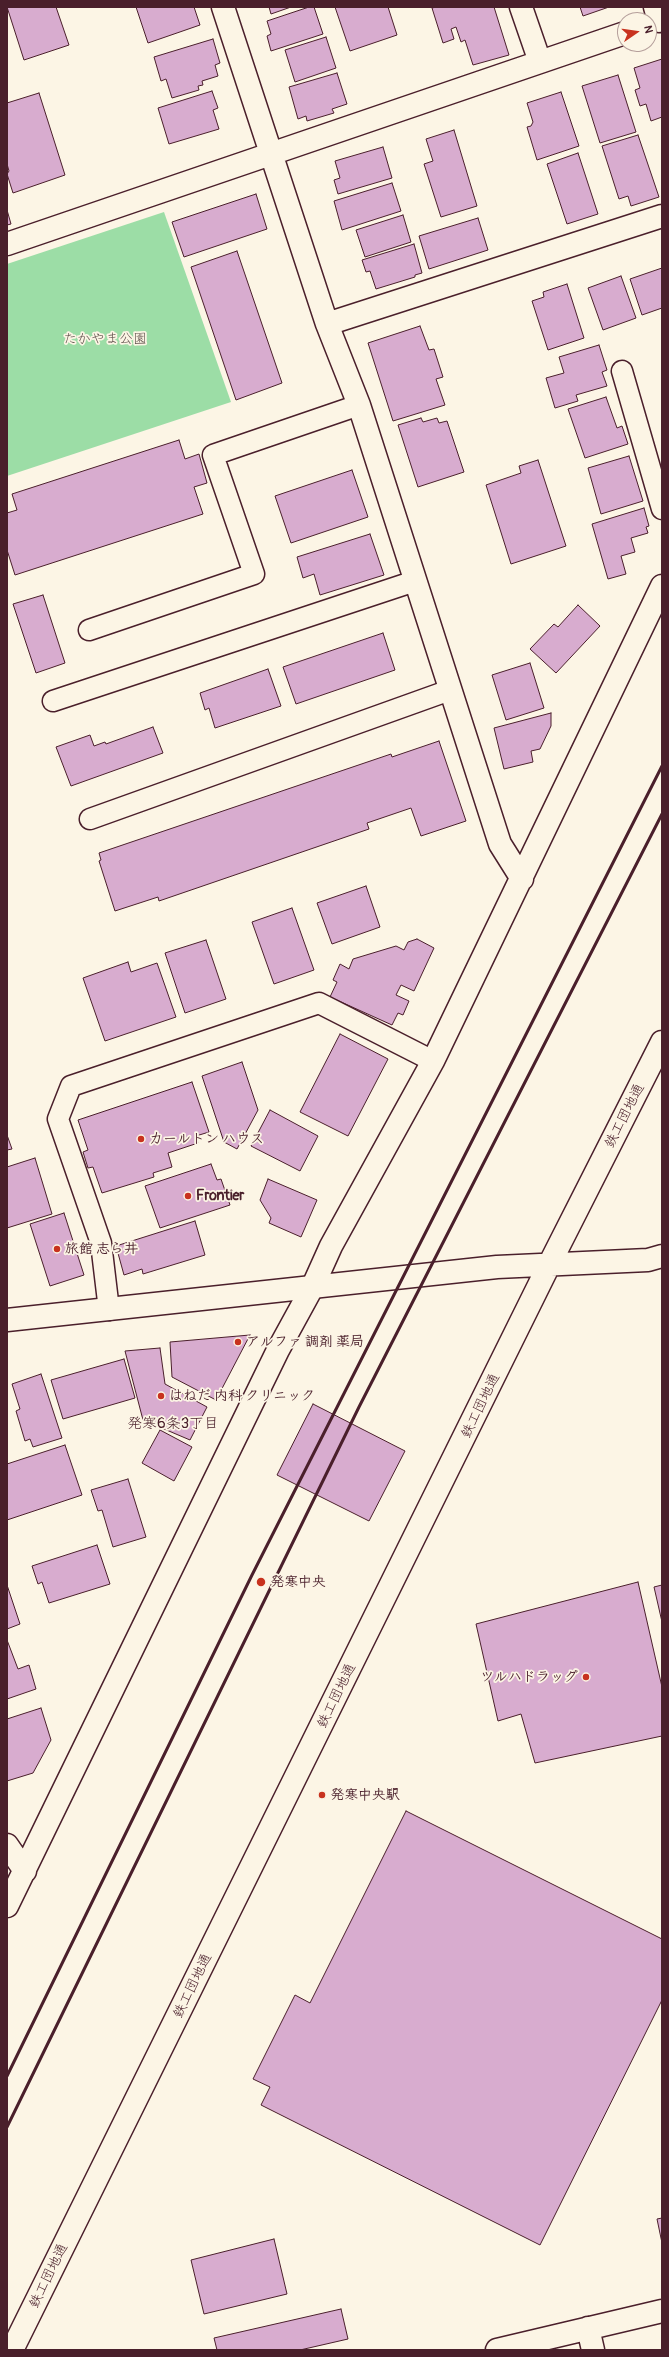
<!DOCTYPE html>
<meta charset="utf-8">
<style>
body{margin:0}
#map{position:relative;width:669px;height:2357px;overflow:hidden;background:#fcf5e5;font-family:Pangolin,sans-serif}
canvas{display:block}
.frame{position:absolute;inset:0;border:8px solid #4a1f2b;pointer-events:none}
.north{position:absolute;left:617px;top:12px;width:40px;height:40px;box-sizing:border-box;background:#fcf5e5;border:1px solid #b59f9b;border-radius:50%;rotate:77deg;font-size:11px;font-weight:700;line-height:16px;text-align:center;color:#4a1f2b}
.north::after{content:'';display:block;margin:auto;width:14px;height:18px;background:#c8321e;clip-path:polygon(50% 0,100% 100%,50% 72%,0 100%)}
</style>
<div id="map">
<canvas width="669" height="2357"></canvas>
<div class="frame"></div>
<div class="north">N</div>
</div>
<script>
const g = document.querySelector('canvas').getContext('2d');
g.lineJoin = 'round';
function paint(path, color) { g.fillStyle = color; g.fill(path, 'evenodd'); }
const poly = rows => new Path2D(rows.map(r => 'M' + r).join(''));
function trace(path, color, width, dash) { g.strokeStyle = color; g.lineWidth = width; g.lineCap = dash ? 'butt' : 'round'; g.setLineDash(dash || []); g.stroke(path); }
function write(font, color, halo, rows, align = 'center') {
  g.font = font + ' Pangolin,"Klee One",sans-serif'; g.lineWidth = 3.5; g.setLineDash([]); g.textBaseline = 'middle'; g.strokeStyle = halo; g.fillStyle = color; for (const [text, x, y, turn = 0] of rows) {
    g.save(); g.translate(x, y); g.rotate((+turn || 0) * Math.PI / 180); g.textAlign = isNaN(turn) ? turn : align; if (halo) g.strokeText(text, 0, 0); g.fillText(text, 0, 0); g.restore();
  }
}
const green = poly([
 [164,212,231,402,7,476,7,264]
]);
const building = poly([
 [7,7,56,7,69,45,24,60,7,7],
 [136,7,194,7,200,25,148,43,136,7],
 [269,7,291,7,271,14,269,7],
 [309,7,314,7,323,34,271,51,267,36,271,34,267,21,309,7],
 [335,7,388,7,397,35,350,51,335,7],
 [436,7,494,7,509,55,473,65,465,40,461,42,456,27,451,29,454,39,443,43,432,8,436,7],
 [580,7,609,7,583,16,580,7],
 [326,37,336,68,295,82,285,50,326,37],
 [213,39,220,63,215,65,218,76,202,81,203,85,198,86,199,90,172,98,166,79,161,81,154,57,213,39],
 [662,59,662,117,651,121,646,104,640,106,635,90,640,88,634,68,662,59],
 [337,73,347,104,332,109,334,113,307,121,306,116,298,119,289,87,337,73],
 [618,75,636,132,600,143,582,86,618,75],
 [212,91,218,108,213,110,219,129,169,144,158,108,212,91],
 [561,92,579,146,537,160,527,127,531,126,533,122,527,103,561,92],
 [39,93,65,175,13,193,7,174,9,171,7,164,7,103,39,93],
 [454,130,477,206,441,217,424,164,433,161,426,139,454,130],
 [638,135,659,197,631,206,628,196,619,199,602,146,638,135],
 [383,147,392,178,338,194,334,180,340,178,335,161,383,147],
 [578,153,598,214,567,224,547,164,578,153],
 [392,183,401,211,342,230,334,201,392,183],
 [256,194,267,229,184,257,172,222,256,194],
 [7,210,11,224,7,225,7,210],
 [403,215,411,242,365,257,356,230,403,215],
 [478,218,488,250,429,269,419,236,478,218],
 [414,244,422,273,415,275,415,277,376,289,370,271,366,272,362,260,414,244],
 [237,251,282,383,236,400,191,267,237,251],
 [662,268,662,308,642,315,630,279,662,268],
 [621,276,636,318,603,330,588,288,621,276],
 [567,284,584,338,548,350,532,301,544,297,543,292,567,284],
 [420,326,429,350,434,349,443,377,436,379,445,405,393,421,368,343,420,326],
 [599,345,607,370,602,372,607,386,576,395,578,401,555,408,546,378,564,373,559,357,599,345],
 [606,397,617,428,622,426,628,444,585,458,568,409,606,397],
 [421,418,423,422,437,418,439,423,447,421,464,472,418,487,398,425,421,418],
 [179,440,185,459,199,454,207,483,194,487,203,514,15,575,7,550,7,513,17,510,12,494,179,440],
 [629,456,643,501,601,514,588,468,629,456],
 [538,460,566,546,511,564,486,485,521,473,519,466,538,460],
 [352,470,368,517,291,543,275,496,352,470],
 [644,508,649,526,646,527,648,533,631,538,635,552,621,556,626,574,608,579,592,524,644,508],
 [370,534,384,575,320,595,314,574,303,578,297,557,370,534],
 [43,595,65,663,36,673,13,604,43,595],
 [578,605,600,626,556,673,530,649,554,624,558,627,578,605],
 [383,633,395,670,296,704,283,667,383,633],
 [530,663,544,708,506,720,492,675,530,663],
 [268,669,281,706,215,728,209,708,205,710,200,693,268,669],
 [551,713,551,726,540,749,531,751,533,762,504,769,494,728,551,713],
 [153,727,163,753,71,786,56,747,90,735,94,746,105,742,106,744,153,727],
 [439,741,466,821,421,836,411,808,367,823,369,829,159,901,158,897,115,911,99,861,101,860,99,853,391,754,392,757,439,741],
 [366,886,380,927,332,944,317,903,366,886],
 [292,908,314,970,274,984,252,922,292,908],
 [417,939,434,948,414,991,401,985,396,995,409,1001,403,1015,398,1013,392,1025,330,997,337,982,333,980,340,964,349,969,353,959,396,946,404,950,408,942,417,939],
 [206,940,226,999,185,1013,165,953,206,940],
 [128,962,131,972,157,963,176,1017,105,1041,83,978,128,962],
 [340,1034,388,1059,348,1136,300,1112,340,1034],
 [242,1062,258,1110,237,1149,224,1142,202,1076,242,1062],
 [192,1082,209,1132,196,1136,198,1143,168,1153,172,1167,153,1173,154,1177,102,1193,93,1167,88,1168,83,1152,88,1150,78,1120,192,1082],
 [270,1110,318,1136,300,1171,251,1146,270,1110],
 [7,1135,12,1149,7,1150,7,1135],
 [35,1158,52,1214,7,1228,7,1167,35,1158],
 [211,1164,217,1180,221,1179,230,1205,160,1228,145,1186,211,1164],
 [268,1179,317,1200,301,1237,269,1223,271,1218,260,1200,268,1179],
 [64,1213,84,1275,50,1286,30,1224,64,1213],
 [195,1221,205,1255,143,1274,142,1269,124,1275,116,1246,195,1221],
 [250,1335,216,1400,172,1377,170,1342,250,1335],
 [160,1348,165,1384,207,1407,190,1440,143,1420,125,1351,160,1348],
 [124,1359,135,1398,63,1419,51,1380,124,1359],
 [41,1374,62,1438,33,1447,30,1439,25,1441,16,1411,20,1409,12,1384,41,1374],
 [313,1404,405,1451,369,1521,277,1475,313,1404],
 [160,1430,192,1447,174,1481,142,1463,160,1430],
 [65,1445,82,1495,7,1520,7,1464,65,1445],
 [128,1479,146,1537,113,1547,102,1510,98,1511,91,1490,128,1479],
 [97,1545,110,1584,49,1603,42,1582,38,1584,32,1566,97,1545],
 [638,1582,662,1687,662,1736,535,1763,521,1714,498,1721,476,1624,638,1582],
 [7,1585,20,1624,7,1629,7,1585],
 [662,1585,662,1622,654,1587,662,1585],
 [7,1640,18,1669,29,1665,36,1689,7,1699,7,1640],
 [41,1708,51,1740,33,1773,7,1781,7,1719,41,1708],
 [406,1811,662,1939,662,2000,540,2245,261,2105,270,2087,253,2079,295,1995,310,2003,406,1811],
 [662,2218,662,2243,657,2219,662,2218],
 [274,2239,287,2294,204,2314,191,2260,274,2239],
 [341,2309,348,2339,300,2350,217,2350,214,2338,341,2309]
]);
const lane = poly([
 [622,371,662,509],
 [89,630,254,574,213,455,359,405],
 [53,701,415,581],
 [90,819,450,690],
 [109,1310,101,1243,58,1119,71,1086,319,1003,433,1061]
]);
const street = poly([
 [223,7,327,324,359,405,500,844,522,879],
 [521,7,540,62],
 [655,7,659,21],
 [7,244,625,33],
 [327,324,662,216],
 [7,1845,25,1871],
 [7,1906,278,1350,313,1286,331,1246,433,1061,662,586],
 [588,2328,593,2350],
 [497,2350,662,2311]
]);
const secondary = poly([
 [7,1320,497,1267,648,1260,662,1256],
 [12,2350,550,1263,662,1042]
]);
const rail = poly([
 [7,2076,252,1575,662,766],
 [7,2127,359,1407,662,814]
]);
const markers = [
 [141,1139,4,"#c8321e"],
 [188,1196,4,"#c8321e"],
 [57,1249,4,"#c8321e"],
 [238,1342,4,"#c8321e"],
 [161,1396,4,"#c8321e"],
 [261,1582,5,"#c8321e"],
 [586,1677,4,"#c8321e"],
 [322,1795,4,"#c8321e"]
];
const parkNames = [
 ["たかやま公園",105,339]
];
const streetNames = [
 ["鉄工団地通",625,1116,-63],
 ["鉄工団地通",481,1406,-64],
 ["鉄工団地通",337,1696,-64],
 ["鉄工団地通",193,1986,-64],
 ["鉄工団地通",49,2276,-64]
];
const poiNames = [
 ["カールトン ハウス",149,1139],
 ["Frontier",196,1196],
 ["旅館 志ら井",65,1249],
 ["アルファ 調剤 薬局",246,1342],
 ["はねだ 内科 クリニック",169,1396],
 ["発寒中央",270,1582],
 ["ツルハドラッグ",578,1677,"right"],
 ["発寒中央駅",330,1795]
];
const neighbourhoodNames = [
 ["発寒6条3丁目",173,1424]
];
paint(green, '#9cdda6');
paint(building, '#d8accf');
trace(building, '#4a1f2b', 1);
trace(lane, '#4a1f2b', 23);
trace(street, '#4a1f2b', 25);
trace(secondary, '#4a1f2b', 25);
trace(lane, '#fcf5e5', 20);
trace(street, '#fcf5e5', 22);
trace(secondary, '#fcf5e5', 22);
trace(rail, '#4a1f2b', 3);
for (const [x, y, r, color] of markers) { const dot = new Path2D(); dot.arc(x, y, r, 0, 2 * Math.PI); g.fillStyle = color; g.fill(dot); trace(dot, '#fcf5e5', 1.5); }
write('14px', '#5e4e4a', '#fcf5e5', parkNames);
write('14px', '#4a1f2b', '#fcf5e5', streetNames);
write('bold 14px', '#4a1f2b', '#fcf5e5', poiNames, 'left');
write('15px', '#4a1f2b', '#fcf5e5', neighbourhoodNames);
</script>
